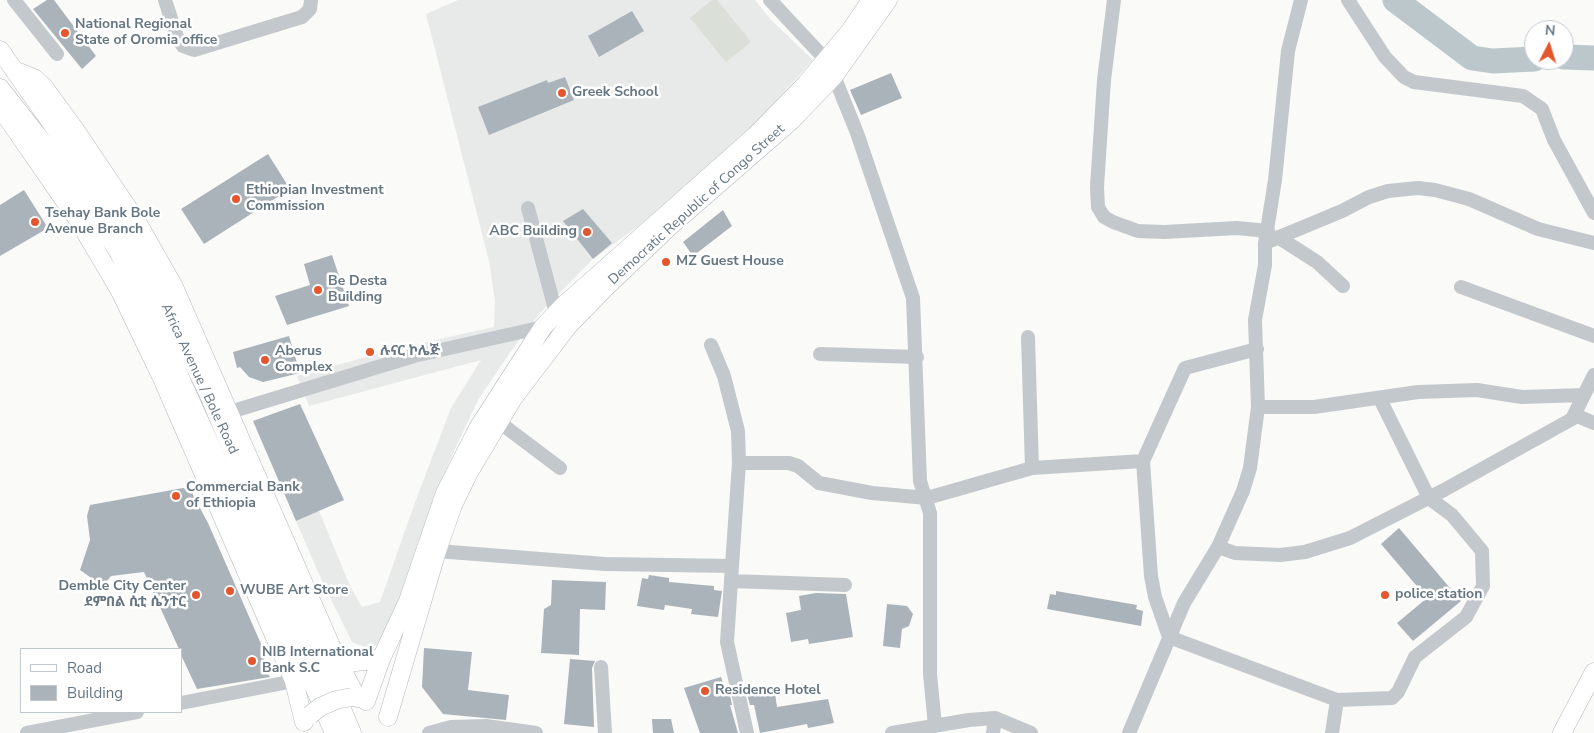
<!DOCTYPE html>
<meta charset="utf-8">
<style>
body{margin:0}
#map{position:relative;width:1594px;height:733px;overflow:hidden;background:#fafaf8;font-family:"Nunito Sans",sans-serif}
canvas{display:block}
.legend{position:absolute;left:20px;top:648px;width:162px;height:65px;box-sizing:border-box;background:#fff;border:1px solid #c1c8cd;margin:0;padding:6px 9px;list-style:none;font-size:15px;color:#657683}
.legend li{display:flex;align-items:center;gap:10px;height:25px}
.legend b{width:25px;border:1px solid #c1c8cd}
.north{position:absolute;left:1524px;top:20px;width:50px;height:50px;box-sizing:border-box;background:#fff;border:1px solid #c1c8cd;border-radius:50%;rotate:5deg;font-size:14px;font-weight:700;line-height:20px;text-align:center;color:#657683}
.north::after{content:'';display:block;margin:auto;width:18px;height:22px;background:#e4572e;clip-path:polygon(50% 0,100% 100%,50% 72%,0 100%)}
</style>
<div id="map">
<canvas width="1594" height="733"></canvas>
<ul class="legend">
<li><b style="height:6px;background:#fff"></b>Road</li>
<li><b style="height:14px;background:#aab3b9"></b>Building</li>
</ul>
<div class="north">N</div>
</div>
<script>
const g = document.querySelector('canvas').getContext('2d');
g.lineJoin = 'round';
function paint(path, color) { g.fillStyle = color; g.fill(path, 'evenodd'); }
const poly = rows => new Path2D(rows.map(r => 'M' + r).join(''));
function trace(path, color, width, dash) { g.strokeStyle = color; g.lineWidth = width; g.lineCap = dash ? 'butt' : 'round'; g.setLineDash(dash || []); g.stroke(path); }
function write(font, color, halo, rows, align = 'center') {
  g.font = font + ' "Nunito Sans","Noto Sans Ethiopic",sans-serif'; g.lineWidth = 5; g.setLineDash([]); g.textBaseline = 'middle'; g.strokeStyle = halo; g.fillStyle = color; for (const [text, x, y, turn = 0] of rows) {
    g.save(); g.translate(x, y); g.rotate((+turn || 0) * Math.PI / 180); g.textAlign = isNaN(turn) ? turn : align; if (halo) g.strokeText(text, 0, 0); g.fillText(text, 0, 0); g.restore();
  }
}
const built = poly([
 [458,0,755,0,771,20,813,60,736,145,655,214,593,259,540,313,511,351,478,400,454,451,440,484,394,615,380,644,368,648,352,642,322,581,296,521,319,511,350,586,362,607,380,602,414,505,451,408,481,360,309,406,297,376,399,348,494,327,495,301,489,261,426,14]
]);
const green = poly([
 [712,0,717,0,751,42,726,62,690,18]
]);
const river = poly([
 [1395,0,1472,58,1493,61,1534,59],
 [1564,57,1594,58]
]);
const building = poly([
 [47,0,54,0,96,56,82,69,33,9],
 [632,11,644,31,599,57,588,36],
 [891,73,902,98,861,115,850,90],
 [565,77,574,100,489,135,478,107,547,80,548,83],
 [268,154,290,189,204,244,181,209],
 [24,190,48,228,0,256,0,205],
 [583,209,612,243,593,259,563,221],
 [723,210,732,226,693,256,683,242],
 [332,255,349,306,287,325,275,296,310,285,304,264],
 [289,336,300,373,263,382,249,377,240,367,237,368,233,352],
 [300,404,344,500,296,521,253,421],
 [183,488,191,491,208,523,265,653,263,665,270,677,197,689,181,655,181,649,179,649,144,572,111,576,103,586,80,570,90,540,87,516,90,505],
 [1399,528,1461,601,1413,641,1397,623,1427,598,1381,544],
 [649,575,669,578,669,582,714,586,714,590,722,591,718,617,691,614,692,609,665,605,664,610,637,606,642,578,648,579],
 [552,580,606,582,605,610,580,609,579,655,541,653,544,609,551,605],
 [1056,591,1137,605,1136,609,1143,611,1141,626,1047,609,1050,594,1056,595],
 [816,593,846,594,853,637,809,644,808,639,791,642,786,613,801,610,799,596],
 [887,604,907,606,913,614,909,626,902,629,900,648,883,646],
 [424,648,472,652,468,690,509,695,506,720,443,714,422,687],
 [570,659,595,661,592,668,594,727,564,724],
 [721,677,727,695,730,695,732,705,730,705,738,733,700,733,684,688],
 [775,693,777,707,828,699,834,723,808,728,807,724,760,733,754,705,750,705,747,694],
 [652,719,671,719,674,733,653,733]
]);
const minor = poly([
 [14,0,57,54],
 [165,0,177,37,183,46,194,50,302,17,310,9,311,0],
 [770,0,826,60,834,76,857,133,913,298,920,481,930,513,930,674,935,726],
 [1114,0,1104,80,1097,187,1098,207,1104,217,1113,222,1138,231,1164,232,1237,228,1268,231],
 [1348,0,1385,57,1404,77,1414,82,1523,96,1542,109,1554,140,1594,213],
 [528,208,556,313,561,318],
 [1278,237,1317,262,1343,286],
 [1265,243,1342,211,1369,197,1388,191,1418,188,1435,190,1469,199,1538,229,1594,243],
 [1461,287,1594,336],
 [1028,337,1032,468],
 [711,345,724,376,738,431,739,463,732,566],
 [1257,349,1185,368,1143,461,1151,576,1155,597,1169,637,1337,700,1392,698,1398,692,1415,657,1466,617,1483,586,1482,551,1452,515,1429,498,1380,399],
 [820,354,917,357],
 [1258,407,1314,407,1418,392,1477,390,1522,397,1583,395],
 [230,412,414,356,543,327],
 [1575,415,1594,423],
 [499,422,560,468],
 [739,463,789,463,798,466,819,483,872,493,927,498,1032,468,1143,461],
 [1218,547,1235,553,1280,555,1305,552,1350,538,1444,490,1572,419,1594,375],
 [437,551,605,564,732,566,727,642,747,733],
 [731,581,845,585],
 [601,667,605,733],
 [181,703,294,681],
 [27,733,137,712],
 [429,733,451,727,486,726,536,733],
 [892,733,969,720,995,718,1031,733],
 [993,733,995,718],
 [1129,733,1184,603,1218,547,1243,491,1250,468,1258,407,1255,320,1265,265,1265,243,1275,180,1288,51,1301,0],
 [1332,733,1337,700]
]);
const major = poly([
 [0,50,125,228,156,286,208,393,352,733],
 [19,72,34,78,44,87,76,131,136,220,174,287,339,664,357,698],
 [0,88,67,173,118,251,155,322,209,442,334,733],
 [0,101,6,116,78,220,120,291,161,376,294,681,304,722],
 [339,664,381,659],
 [366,701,381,659,408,601,445,493,478,428,543,327,564,305,756,135,804,86,850,31,871,0],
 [388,717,437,551,453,505,468,474,514,397,568,326,606,287,668,228,792,120,834,76,888,0],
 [1562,733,1594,672]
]);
const majorBridge = poly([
 [310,715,320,707,336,700,352,697]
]);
const markers = [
 [65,33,5,"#e4572e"],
 [562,93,5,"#e4572e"],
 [236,199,5,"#e4572e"],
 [35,222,5,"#e4572e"],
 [587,232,5,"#e4572e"],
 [666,262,5,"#e4572e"],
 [318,290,5,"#e4572e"],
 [370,352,5,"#e4572e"],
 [265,360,5,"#e4572e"],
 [176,496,5,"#e4572e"],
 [230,591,5,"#e4572e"],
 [196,595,5,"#e4572e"],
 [1385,595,5,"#e4572e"],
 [252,661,5,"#e4572e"],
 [705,691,5,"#e4572e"]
];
const poiNames = [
 ["National Regional",75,25],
 ["State of Oromia office",75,41],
 ["Greek School",572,93],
 ["Ethiopian Investment",246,191],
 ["Commission",246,207],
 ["Tsehay Bank Bole",45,214],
 ["Avenue Branch",45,230],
 ["ABC Building",577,232,"right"],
 ["MZ Guest House",676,262],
 ["Be Desta",328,282],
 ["Building",328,298],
 ["Aberus",275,352],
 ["Complex",275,368],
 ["ሉናር ኮሌጅ",380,352],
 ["Commercial Bank",186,488],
 ["of Ethiopia",186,504],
 ["Demble City Center",186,587,"right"],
 ["ደምበል ሲቲ ሴንተር",186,603,"right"],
 ["WUBE Art Store",240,591],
 ["police station",1395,595],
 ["NIB International",262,653],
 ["Bank S.C",262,669],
 ["Residence Hotel",715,691]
];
const streetNames = [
 ["Democratic Republic of Congo Street",697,205,-42],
 ["Africa Avenue / Bole Road",199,379,65]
];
paint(built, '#e8e9e9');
paint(green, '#dadfd7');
trace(river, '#bbc7cb', 25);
paint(building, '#aab3b9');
trace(major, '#b5babe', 19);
trace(minor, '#c3c8cc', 14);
trace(major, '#fff', 18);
trace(majorBridge, '#b5babe', 19, []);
trace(majorBridge, '#fff', 18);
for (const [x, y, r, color] of markers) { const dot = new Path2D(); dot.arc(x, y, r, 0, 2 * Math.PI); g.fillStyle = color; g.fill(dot); trace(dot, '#fff', 2); }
write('bold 14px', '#657683', '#fff', poiNames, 'left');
write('14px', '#657683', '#fff', streetNames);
</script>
